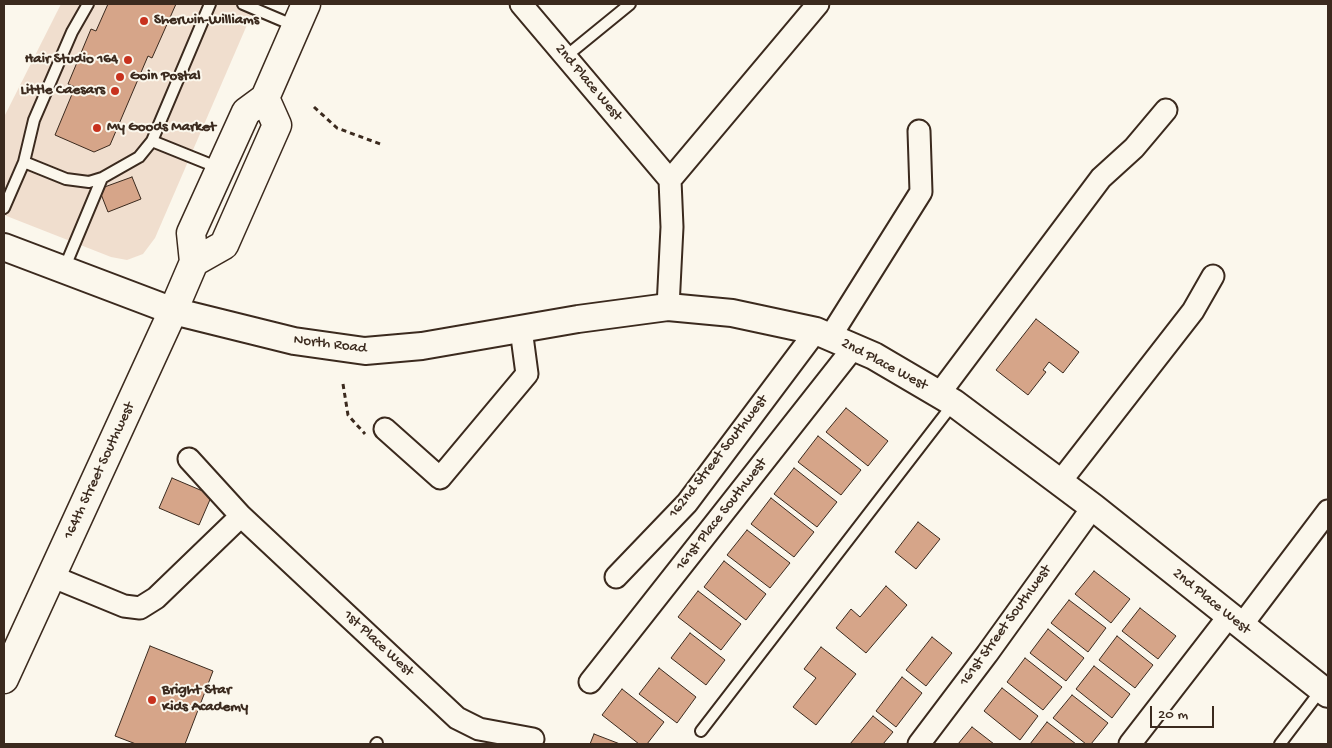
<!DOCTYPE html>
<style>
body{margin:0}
#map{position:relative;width:1332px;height:748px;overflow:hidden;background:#fbf7ec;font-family:"Gochi Hand",sans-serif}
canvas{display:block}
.frame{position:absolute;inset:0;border:5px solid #3b2a1e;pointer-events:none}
.scale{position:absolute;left:1150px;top:706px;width:64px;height:22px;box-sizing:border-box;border:2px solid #3b2a1e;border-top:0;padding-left:6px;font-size:15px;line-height:18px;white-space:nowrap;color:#3b2a1e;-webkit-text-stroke:4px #fbf7ec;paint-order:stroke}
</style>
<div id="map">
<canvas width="1332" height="748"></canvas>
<div class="frame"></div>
<div class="scale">20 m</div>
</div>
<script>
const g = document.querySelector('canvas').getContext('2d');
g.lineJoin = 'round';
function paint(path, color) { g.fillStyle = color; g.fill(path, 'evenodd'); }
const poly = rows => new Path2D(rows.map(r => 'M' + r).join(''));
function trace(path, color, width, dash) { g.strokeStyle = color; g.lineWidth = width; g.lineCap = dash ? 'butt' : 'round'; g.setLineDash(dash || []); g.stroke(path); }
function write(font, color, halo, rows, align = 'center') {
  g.font = font + ' "Gochi Hand",sans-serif'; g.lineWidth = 4; g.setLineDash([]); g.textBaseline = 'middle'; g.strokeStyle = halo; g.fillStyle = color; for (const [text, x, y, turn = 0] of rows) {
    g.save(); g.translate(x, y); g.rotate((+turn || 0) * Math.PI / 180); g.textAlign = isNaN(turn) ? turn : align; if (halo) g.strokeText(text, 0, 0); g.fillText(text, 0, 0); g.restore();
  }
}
const built = poly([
 [61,4,256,4,155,238,143,254,127,260,111,257,4,215,4,117]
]);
const building = poly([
 [108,4,176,4,152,58,148,56,110,145,94,152,55,135,75,87,68,84,91,29,96,31,108,4],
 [132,177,141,199,108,212,99,189,132,177],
 [1036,319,1079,352,1063,373,1049,362,1043,370,1046,372,1028,395,996,370,1036,319],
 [846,408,888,441,868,466,826,432,846,408],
 [818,436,861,470,841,495,798,462,818,436],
 [794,468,837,502,817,527,774,494,794,468],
 [172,478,212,495,199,525,159,508,172,478],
 [771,498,814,532,794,557,751,524,771,498],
 [918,522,940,539,916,569,895,552,918,522],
 [747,530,790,563,770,588,727,555,747,530],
 [724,561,766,594,746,620,704,587,724,561],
 [1094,571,1130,599,1111,623,1075,594,1094,571],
 [886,586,907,605,866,653,836,628,851,609,860,617,886,586],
 [698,591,741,624,721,650,678,617,698,591],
 [1069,600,1106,628,1088,652,1051,623,1069,600],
 [1140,608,1176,636,1158,659,1122,631,1140,608],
 [1048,629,1084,658,1066,681,1030,653,1048,629],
 [690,633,725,660,706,685,671,658,690,633],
 [1117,636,1153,665,1135,688,1099,660,1117,636],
 [932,637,952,653,926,686,906,670,932,637],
 [150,646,213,671,185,744,136,744,115,736,150,646],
 [821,647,856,674,816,725,793,707,816,678,804,669,821,647],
 [1025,658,1062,687,1043,710,1007,682,1025,658],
 [1094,666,1130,694,1112,718,1076,689,1094,666],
 [659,668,696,697,677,723,639,694,659,668],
 [902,677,922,693,896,727,876,711,902,677],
 [1002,688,1038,716,1020,740,984,711,1002,688],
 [622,689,664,722,647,744,639,744,602,715,622,689],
 [1072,695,1108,723,1091,744,1086,744,1053,718,1072,695],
 [873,716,893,732,883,744,850,744,873,716],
 [1047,722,1076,744,1030,744,1047,722],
 [972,727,994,744,958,744,972,727],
 [594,734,620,744,590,744,594,734]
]);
const path = poly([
 [314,107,337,128,383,145],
 [343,384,348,415,365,434]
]);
const service = poly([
 [210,4,152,141,219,168],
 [243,4,295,26],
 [565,57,630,4],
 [24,162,34,120,72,32,88,4],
 [4,208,24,162,66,179,89,182,102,178],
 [64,269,102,178,139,157,152,141],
 [701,731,953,404],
 [376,744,377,743],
 [1280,744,1321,690]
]);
const minor = poly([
 [521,4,670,180,672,227,668,307],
 [670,180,818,4],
 [830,337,921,192,919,131],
 [939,394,1101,178,1134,148,1166,110],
 [385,429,440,478,527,374,521,329],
 [189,459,241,516],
 [1060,482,1193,311,1213,276],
 [51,576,124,606,140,608,156,598,241,516,457,718,479,729,533,739],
 [616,577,687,503,816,331],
 [1241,626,1328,511],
 [590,682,854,347],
 [919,744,987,654,1093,507],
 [1130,744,1229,616]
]);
const tertiary = poly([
 [4,247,173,311,294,341,365,351,422,346,578,319,668,307,732,313,816,331,874,356,954,403,1093,507,1328,694]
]);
const secondary = poly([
 [194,262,224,245,277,125,265,98],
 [4,679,173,311,194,262,191,233,246,112,265,98,306,4]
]);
const markers = [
 [144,21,5,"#c8321e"],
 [128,60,5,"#c8321e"],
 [120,77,5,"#c8321e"],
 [115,91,5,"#c8321e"],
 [97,128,5,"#c8321e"],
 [152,700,5,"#c8321e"]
];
const poiNames = [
 ["Sherwin-Williams",154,21],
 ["Hair Studio 164",118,60,"right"],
 ["Goin Postal",130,77],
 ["Little Caesars",105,91,"right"],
 ["My Goods Market",107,128],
 ["Bright Star",162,691],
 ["Kids Academy",162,708]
];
const streetNames = [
 ["2nd Place West",588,83,50],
 ["North Road",330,345,7],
 ["2nd Place West",884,365,28],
 ["162nd Street Southwest",719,457,-52],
 ["164th Street Southwest",100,471,-65],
 ["161st Place Southwest",722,515,-52],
 ["2nd Place West",1211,602,39],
 ["161st Street Southwest",1006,626,-54],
 ["1st Place West",378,644,43]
];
paint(built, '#f0dece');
paint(building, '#d6a589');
trace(building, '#3b2a1e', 1);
trace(service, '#3b2a1e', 14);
trace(minor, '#3b2a1e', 25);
trace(tertiary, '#3b2a1e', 30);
trace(secondary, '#3b2a1e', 31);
trace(path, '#3b2a1e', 3, [5, 4]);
trace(service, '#fbf7ec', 10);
trace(minor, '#fbf7ec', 21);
trace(tertiary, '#fbf7ec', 26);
trace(secondary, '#fbf7ec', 28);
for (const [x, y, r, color] of markers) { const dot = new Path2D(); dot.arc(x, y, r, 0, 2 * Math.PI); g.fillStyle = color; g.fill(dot); trace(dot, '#fbf7ec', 2); }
write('bold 15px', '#3b2a1e', '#fbf7ec', poiNames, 'left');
write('15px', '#3b2a1e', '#fbf7ec', streetNames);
</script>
